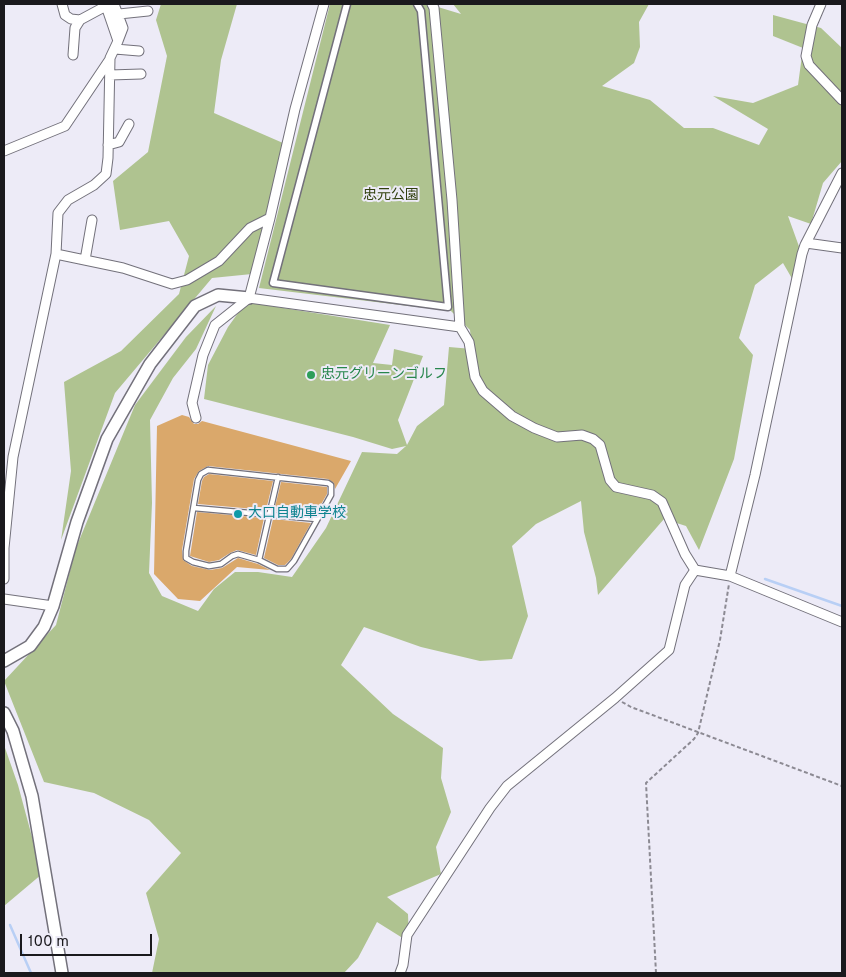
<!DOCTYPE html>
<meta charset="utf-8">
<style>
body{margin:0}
#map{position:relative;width:846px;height:977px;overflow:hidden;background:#edebf7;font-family:Overpass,sans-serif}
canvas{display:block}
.frame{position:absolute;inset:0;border:5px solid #1a191d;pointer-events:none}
.scale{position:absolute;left:20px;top:934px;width:132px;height:22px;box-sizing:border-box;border:2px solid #1a191d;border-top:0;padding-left:6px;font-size:15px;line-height:18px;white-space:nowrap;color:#1a191d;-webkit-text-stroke:4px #edebf7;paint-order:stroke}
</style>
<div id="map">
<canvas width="846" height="977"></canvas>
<div class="frame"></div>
<div class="scale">100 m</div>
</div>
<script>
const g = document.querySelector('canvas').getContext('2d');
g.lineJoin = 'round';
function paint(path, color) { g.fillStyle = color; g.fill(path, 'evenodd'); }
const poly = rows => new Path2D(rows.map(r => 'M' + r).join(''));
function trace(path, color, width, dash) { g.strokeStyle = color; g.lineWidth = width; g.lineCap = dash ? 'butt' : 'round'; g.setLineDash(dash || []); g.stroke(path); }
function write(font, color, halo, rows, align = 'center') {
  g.font = font + ' Overpass,"Noto Sans JP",sans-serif'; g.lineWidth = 4; g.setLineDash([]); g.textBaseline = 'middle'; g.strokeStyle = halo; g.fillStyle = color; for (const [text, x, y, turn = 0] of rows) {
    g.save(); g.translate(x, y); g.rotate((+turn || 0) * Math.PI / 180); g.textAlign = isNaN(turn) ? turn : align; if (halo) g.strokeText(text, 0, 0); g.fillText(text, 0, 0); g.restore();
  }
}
const green = poly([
 [161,4,237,4,221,60,214,113,283,143,252,274,212,278,115,393,61,540,71,471,64,382,121,351,179,294,189,256,169,221,120,230,113,181,148,152,167,56,156,20],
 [330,4,428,4,461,14,453,4,649,4,639,22,640,47,634,63,602,86,650,100,684,128,713,128,759,145,768,129,713,96,753,103,798,85,803,48,773,36,773,15,821,28,842,48,842,161,823,183,811,224,788,216,801,252,794,282,783,263,755,285,739,338,753,355,734,459,699,550,686,526,664,519,598,595,596,578,584,532,581,501,536,524,512,546,528,616,512,659,480,661,421,647,364,627,341,665,393,714,443,748,441,778,451,812,436,847,441,874,387,897,408,914,409,942,377,922,358,958,344,973,152,973,159,939,146,893,181,853,149,820,94,793,44,782,4,681,56,625,76,548,135,405,186,337,216,306,196,349,173,378,150,420,152,503,149,573,162,596,198,611,214,589,235,572,258,572,292,577,326,528,362,452,397,454,406,446,392,449,353,437,204,399,208,365,228,327,246,302,390,325,373,363,392,365,394,349,423,356,398,420,407,445,417,426,444,405,449,347,472,349,470,330,451,311,259,288],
 [4,745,18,785,42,874,4,906]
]);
const stream = poly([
 [765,579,842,606],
 [10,925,31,973]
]);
const building = poly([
 [182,415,189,417,194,424,198,424,202,421,351,461,335,489,334,483,328,479,208,466,199,471,194,479,182,550,183,560,192,566,210,570,222,568,238,558,258,564,270,570,237,567,200,601,178,599,154,574,157,426],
 [209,474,273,481,266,510,198,504,202,481,204,477],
 [281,482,327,487,327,494,315,515,274,511],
 [197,512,264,518,256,555,237,550,230,553,219,560,209,562,190,556],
 [273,519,311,523,291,559,285,565,278,565,264,558]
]);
const path = poly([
 [622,702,631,707,842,786],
 [656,973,646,783,694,739,698,733,720,640,729,584]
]);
const service = poly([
 [208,470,328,483,331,485,331,495,294,561,287,569,277,569,259,560,238,554,232,556,221,564,209,566,193,562,186,558,186,551,198,480,201,474,208,470],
 [194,508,317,519],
 [259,560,278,477]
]);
const pedestrian = poly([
 [347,4,273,283,448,307,421,11,417,4]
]);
const minor = poly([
 [62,4,65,15,71,19,80,20],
 [114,4,123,28,118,41],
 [432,4,434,8,452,200,460,327,469,342,475,377,483,391,512,416,534,428,557,437,582,435,593,439,600,445,610,480,616,487,652,495,662,502,685,554,695,570,730,576,842,622],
 [821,4,812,25,806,56,809,65,842,100],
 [119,14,148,11],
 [115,49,139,51],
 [73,55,75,28,80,20,106,6],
 [110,75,141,74],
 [108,145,119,142,129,124],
 [4,151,65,126,110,59],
 [806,243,842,248],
 [56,254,123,268,172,284,187,280,219,261,250,228,270,218],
 [85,260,92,220],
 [249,298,460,327],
 [196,418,192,403,203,355,215,325,249,298,270,218,295,109,324,4],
 [730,576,755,475,802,254,805,245,842,173],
 [4,579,4,548,13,457,56,254,58,213,68,200,94,185,106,174,108,158,110,58,118,41,106,6,108,4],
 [4,599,53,606],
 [400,973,403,965,407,935,490,808,507,786,615,698,669,650,685,585,695,570]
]);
const tertiary = poly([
 [4,661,30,646,44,627,53,606,77,522,107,439,150,364,195,306,218,295,249,298],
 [4,713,13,731,32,796,62,973]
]);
const markers = [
 [311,375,5,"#2e9e5b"],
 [238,514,5,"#0f9aa8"]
];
const parkNames = [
 ["忠元公園",391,196]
];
const leisureNames = [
 ["忠元グリーンゴルフ",321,375]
];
const cultureNames = [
 ["大口自動車学校",248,514]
];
paint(green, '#afc390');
trace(stream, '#b8cff5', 2.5);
paint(building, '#daa86b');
trace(service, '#73717b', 7);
trace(pedestrian, '#73717b', 9);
trace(minor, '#73717b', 11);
trace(tertiary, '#73717b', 14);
trace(path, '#8c8a93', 2, [4, 2.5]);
trace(service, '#fff', 4.5);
trace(pedestrian, '#fff', 6);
trace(minor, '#fff', 9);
trace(tertiary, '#fff', 11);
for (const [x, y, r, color] of markers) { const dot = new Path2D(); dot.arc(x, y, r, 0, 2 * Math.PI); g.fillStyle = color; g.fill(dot); trace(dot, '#edebf7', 2); }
write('14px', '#31400d', '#edebf7', parkNames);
write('14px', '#27864d', '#edebf7', leisureNames, 'left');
write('14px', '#0d838f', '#edebf7', cultureNames, 'left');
</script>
